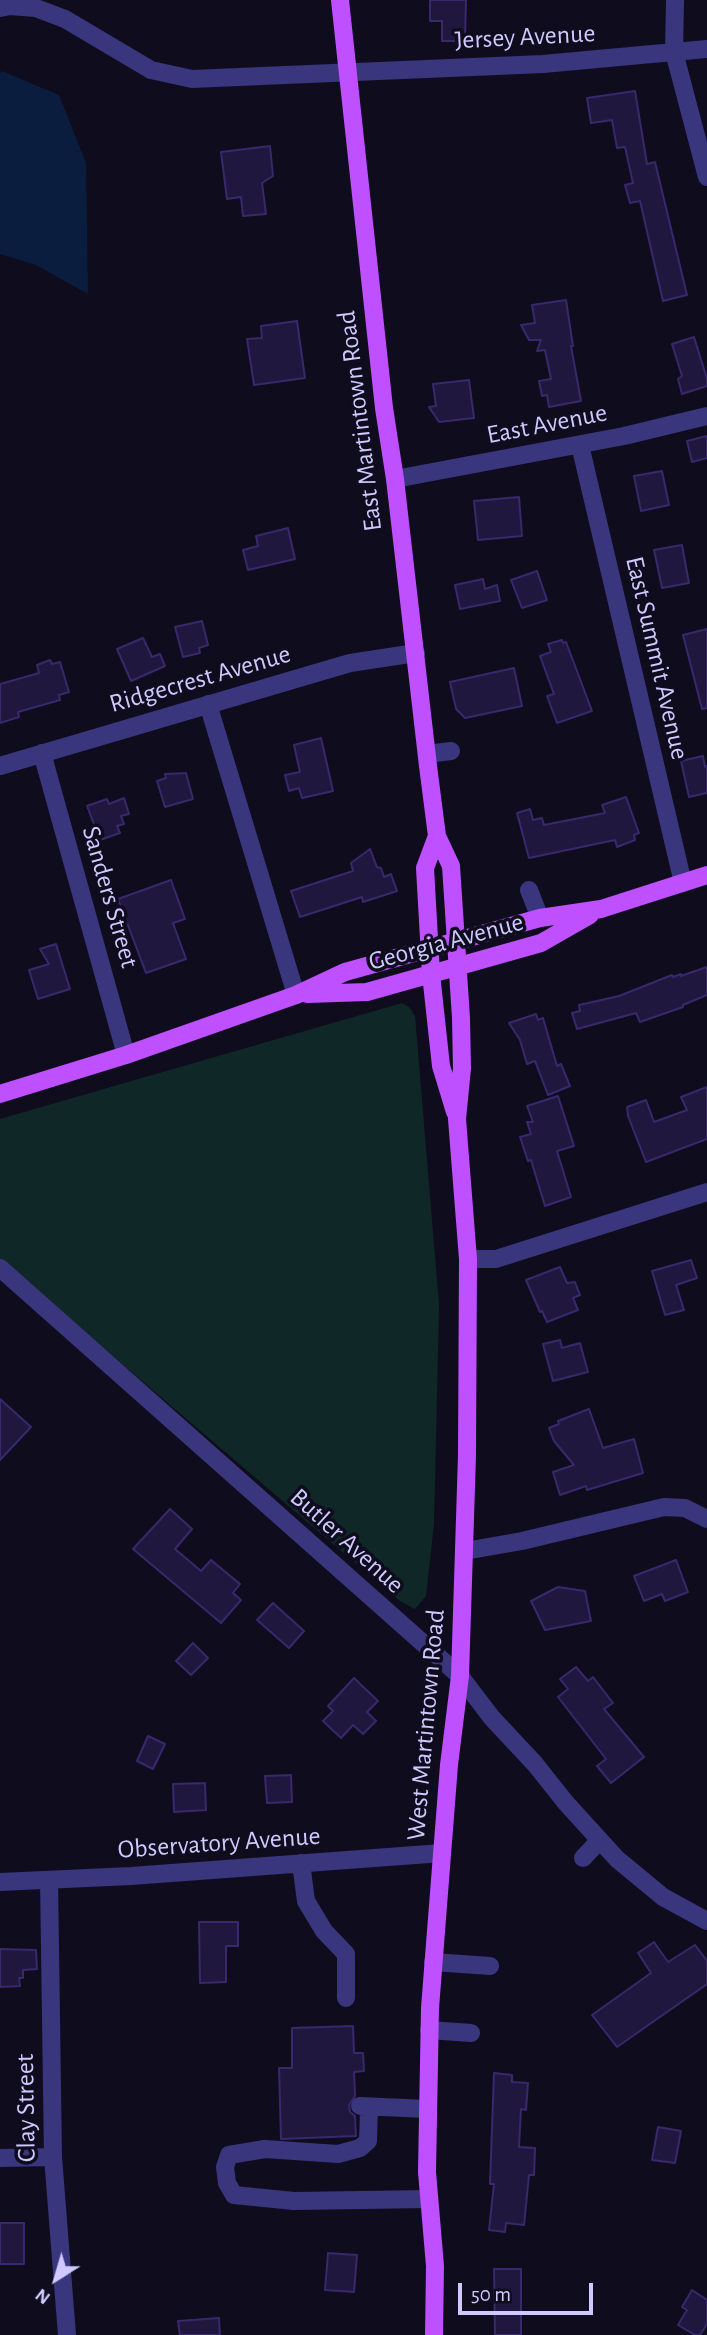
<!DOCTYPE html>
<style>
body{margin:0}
#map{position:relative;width:707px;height:2335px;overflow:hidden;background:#0f0c1e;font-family:"Alegreya Sans",sans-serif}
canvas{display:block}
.north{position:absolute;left:21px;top:2244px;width:70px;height:70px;-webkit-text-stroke:5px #0f0c1e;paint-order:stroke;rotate:217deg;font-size:19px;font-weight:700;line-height:28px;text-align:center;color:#cfc9ff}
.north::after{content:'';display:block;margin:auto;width:24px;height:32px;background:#cfc9ff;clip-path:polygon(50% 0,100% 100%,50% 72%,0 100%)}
.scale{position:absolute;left:458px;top:2283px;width:135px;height:32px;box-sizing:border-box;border:4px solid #cfc9ff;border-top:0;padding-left:9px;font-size:21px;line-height:24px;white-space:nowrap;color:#cfc9ff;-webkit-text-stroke:5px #0f0c1e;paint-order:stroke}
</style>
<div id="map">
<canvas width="707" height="2335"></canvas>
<div class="north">N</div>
<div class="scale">50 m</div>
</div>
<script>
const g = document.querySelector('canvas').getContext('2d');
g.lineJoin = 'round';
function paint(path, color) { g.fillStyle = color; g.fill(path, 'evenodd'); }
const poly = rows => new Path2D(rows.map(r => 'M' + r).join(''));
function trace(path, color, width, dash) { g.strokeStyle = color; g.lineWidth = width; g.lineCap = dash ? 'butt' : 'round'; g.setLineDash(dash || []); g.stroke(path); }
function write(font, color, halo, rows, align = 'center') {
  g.font = font + ' "Alegreya Sans",sans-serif'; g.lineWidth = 7; g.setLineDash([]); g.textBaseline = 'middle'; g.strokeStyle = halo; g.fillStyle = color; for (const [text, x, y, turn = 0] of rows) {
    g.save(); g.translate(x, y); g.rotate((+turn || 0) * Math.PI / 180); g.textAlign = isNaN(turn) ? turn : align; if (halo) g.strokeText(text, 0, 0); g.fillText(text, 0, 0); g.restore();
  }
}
const green = poly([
 [402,1003,409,1007,415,1016,439,1305,434,1524,426,1596,415,1609,400,1601,0,1260,0,1119]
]);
const water = poly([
 [2,71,59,95,86,163,88,294,36,265,0,254,0,73]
]);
const building = poly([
 [430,0,466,0,465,41,442,41,442,21,430,21,430,0],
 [635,91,647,164,655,162,687,295,663,301,640,201,630,203,625,185,633,183,625,147,617,148,612,120,591,123,587,98,635,91],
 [270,146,273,176,262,183,266,214,243,216,241,197,227,199,221,152,270,146],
 [566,300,573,346,571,346,581,401,549,407,547,395,542,396,539,381,551,379,545,350,537,351,541,340,529,340,521,325,535,323,532,305,566,300],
 [297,321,305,378,254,385,247,339,262,338,261,326,297,321],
 [694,337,707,379,707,386,682,394,678,379,682,376,672,344,694,337],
 [469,380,474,418,439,422,429,407,436,406,433,384,469,380],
 [707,436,707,458,692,462,687,441,707,436],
 [662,471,669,505,641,511,634,476,662,471],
 [519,497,522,536,478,540,474,501,519,497],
 [288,528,295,559,248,570,243,550,258,546,256,536,288,528],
 [682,545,689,583,662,588,654,550,682,545],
 [537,571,547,600,522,608,511,580,537,571],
 [483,579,485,589,497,585,500,601,460,609,455,585,483,579],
 [202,621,208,645,199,648,200,653,183,657,175,627,202,621],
 [707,629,707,708,702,709,683,635,707,629],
 [143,638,152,657,160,654,165,666,131,681,117,649,143,638],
 [562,640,563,643,566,642,592,711,557,723,547,696,554,694,540,656,551,652,548,644,562,640],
 [50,660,52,664,60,662,69,692,59,695,60,700,18,712,19,717,0,723,0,684,39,673,37,665,50,660],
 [514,668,522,706,465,718,456,709,450,682,514,668],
 [321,738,333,791,302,798,299,788,289,791,285,775,300,772,294,745,321,738],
 [703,756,705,767,707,766,707,793,689,797,681,761,703,756],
 [186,773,193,799,165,807,157,781,166,778,165,774,186,773],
 [626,797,639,833,634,835,635,840,617,847,615,840,529,858,517,813,530,809,533,820,542,818,544,825,605,813,602,805,626,797],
 [124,798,129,814,121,816,124,824,117,826,120,833,100,840,87,806,107,799,109,804,124,798],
 [370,849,377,867,381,868,384,877,391,874,397,891,363,902,362,897,300,917,291,891,353,871,351,863,370,849],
 [171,880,185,919,173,923,186,959,146,973,118,899,171,880],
 [56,944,70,989,38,999,29,970,49,964,40,949,56,944],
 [707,967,707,995,683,1005,683,1007,640,1022,636,1013,577,1029,572,1013,580,1011,579,1005,619,996,672,975,673,977,681,974,681,976,707,967],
 [536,1014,538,1020,543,1018,557,1066,561,1064,570,1086,548,1095,535,1061,527,1064,520,1040,509,1023,536,1014],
 [707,1087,707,1139,646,1162,628,1116,627,1107,646,1100,654,1122,687,1110,681,1097,707,1087],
 [558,1096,574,1146,557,1151,571,1197,545,1206,531,1160,528,1161,520,1137,531,1134,527,1122,533,1122,527,1106,558,1096],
 [691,1260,697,1278,676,1285,684,1310,665,1315,652,1271,691,1260],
 [560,1267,567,1283,575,1282,580,1295,573,1298,578,1310,547,1322,542,1311,540,1312,526,1280,560,1267],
 [560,1340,562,1348,580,1343,588,1372,553,1381,543,1344,560,1340],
 [0,1399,31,1427,0,1460,0,1399],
 [589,1409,603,1448,634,1439,643,1473,587,1490,586,1486,560,1495,553,1472,574,1465,554,1441,549,1428,559,1424,558,1421,589,1409],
 [170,1509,192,1529,175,1549,201,1571,211,1560,240,1584,233,1593,241,1600,221,1623,133,1549,170,1509],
 [676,1560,688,1592,665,1601,662,1594,644,1601,634,1576,676,1560],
 [558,1587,585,1591,591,1621,545,1630,531,1601,558,1587],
 [273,1603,304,1631,289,1648,257,1620,273,1603],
 [193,1643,208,1658,191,1675,176,1661,193,1643],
 [576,1667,588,1681,593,1677,613,1703,604,1709,644,1757,611,1783,597,1766,606,1759,558,1697,568,1689,560,1679,576,1667],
 [354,1678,378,1701,367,1712,376,1721,363,1734,353,1725,341,1738,323,1721,333,1711,328,1706,354,1678],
 [148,1736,165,1744,153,1769,137,1761,148,1736],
 [291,1775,292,1802,267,1803,265,1776,291,1775],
 [205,1783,206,1810,174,1812,173,1784,205,1783],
 [199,1922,238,1922,238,1946,226,1946,226,1982,200,1983,199,1922],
 [654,1942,668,1962,695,1945,707,1961,707,1984,617,2047,592,2015,651,1973,638,1953,654,1942],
 [0,1949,36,1950,37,1969,23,1970,23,1978,19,1978,20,1986,0,1987,0,1949],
 [353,2026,354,2053,363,2053,364,2071,354,2072,355,2096,349,2105,350,2112,355,2116,356,2136,281,2139,279,2068,292,2068,292,2028,353,2026],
 [494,2073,512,2075,512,2082,528,2083,526,2110,521,2109,519,2147,535,2148,534,2175,529,2175,524,2225,506,2223,505,2232,489,2230,494,2184,490,2184,494,2073],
 [658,2127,681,2131,675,2163,652,2160,658,2127],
 [0,2223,24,2223,24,2264,0,2264,0,2223],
 [328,2253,357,2255,354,2292,325,2290,328,2253],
 [494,2269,521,2269,521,2335,495,2335,494,2269],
 [692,2290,707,2300,707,2324,700,2335,695,2335,678,2325,687,2310,682,2307,692,2290],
 [219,2318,220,2335,180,2335,178,2321,219,2318]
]);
const minor = poly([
 [675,0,674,52,707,177],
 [0,8,10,6,36,8,65,19,151,70,192,79,543,64,707,49],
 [580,445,683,883],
 [395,479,624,436,707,416],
 [208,704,296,995],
 [42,753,126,1055],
 [427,754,451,751],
 [0,766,350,663,416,653],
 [529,890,540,918],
 [468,1259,496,1259,707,1192],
 [0,1268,460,1676,492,1718,535,1764,566,1803,617,1859,663,1897,707,1921],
 [465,1551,522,1541,664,1507,685,1508,707,1519],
 [583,1858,599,1841],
 [301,1863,306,1901,324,1931,346,1954,346,1998],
 [49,1880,53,2157,67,2335],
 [0,1882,131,1876,442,1853],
 [433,1962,490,1966],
 [429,2030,471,2033],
 [360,2106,427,2109],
 [369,2107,368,2141,360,2148,338,2154,265,2149,229,2155,225,2167,227,2183,234,2195,294,2201,429,2199],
 [0,2158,53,2157]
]);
const major = poly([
 [340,0,384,408,395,479,428,766,437,836,451,866,461,1018,462,1068,457,1119,468,1259,467,1455,460,1676,449,1765,430,2008,427,2172,435,2266,434,2335],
 [437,836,425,868,431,974,441,1066,455,1112],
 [307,994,367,992,541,943,590,915],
 [0,1094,126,1055,296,995,345,972,540,918,601,909,707,875]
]);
const streetNames = [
 ["Jersey Avenue",525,37,-3],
 ["East Martintown Road",360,421,-97],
 ["East Avenue",547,424,-11],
 ["East Summit Avenue",657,658,77],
 ["Ridgecrest Avenue",200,679,-16],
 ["Sanders Street",110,897,74],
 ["Georgia Avenue",446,942,-15],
 ["Butler Avenue",347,1541,42],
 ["West Martintown Road",426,1725,-85],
 ["Observatory Avenue",219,1843,-4],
 ["Clay Street",26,2108,-91]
];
paint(green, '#0f2827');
paint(water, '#0a1d3f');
paint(building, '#20173f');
trace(building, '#37296c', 2);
trace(minor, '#39367e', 18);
trace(major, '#be50ff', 18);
write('26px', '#cfc9ff', '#0f0c1e', streetNames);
</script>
